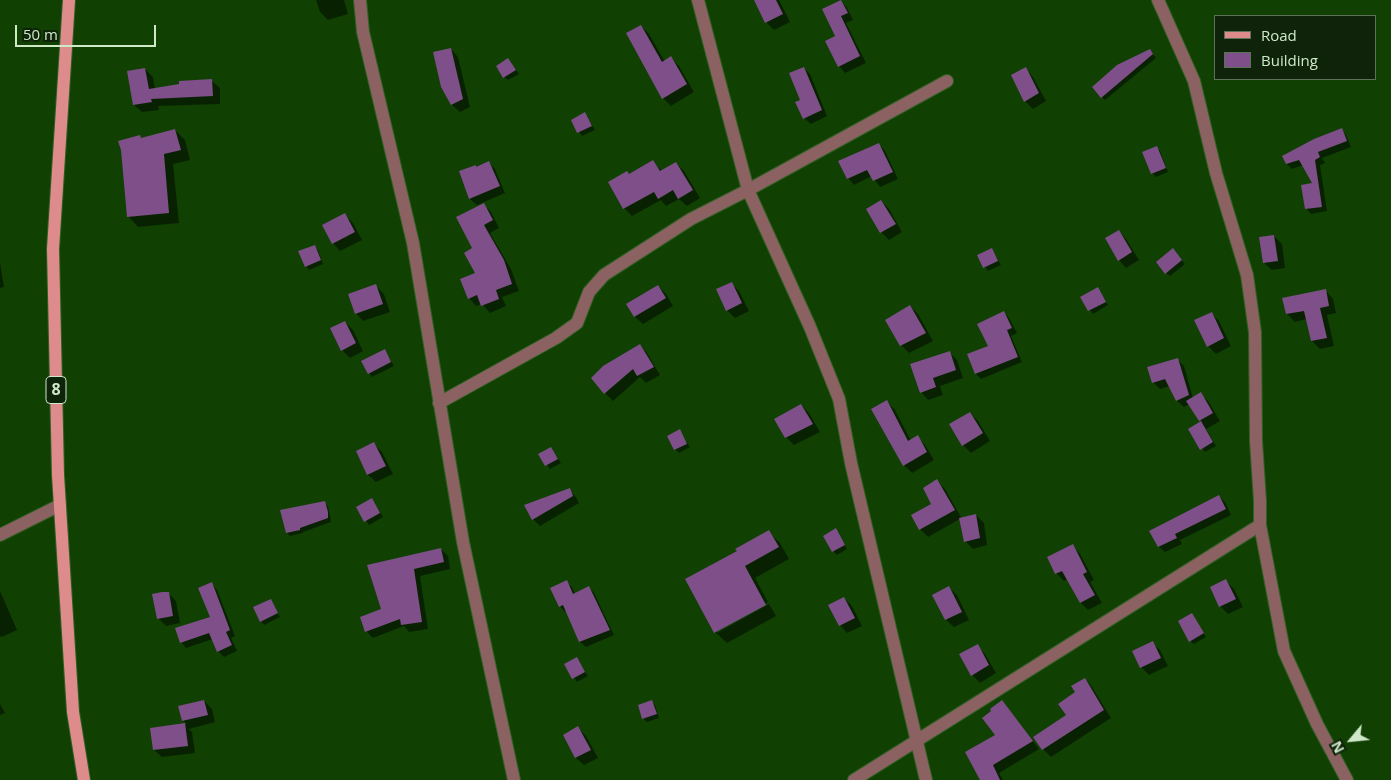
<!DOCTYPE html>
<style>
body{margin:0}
#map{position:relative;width:1391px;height:780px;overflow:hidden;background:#104103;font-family:"Open Sans",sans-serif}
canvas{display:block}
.legend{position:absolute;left:1214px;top:15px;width:162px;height:65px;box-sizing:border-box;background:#0e230a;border:1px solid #5b7256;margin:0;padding:6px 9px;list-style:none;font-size:15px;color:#cee8c8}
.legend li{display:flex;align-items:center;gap:10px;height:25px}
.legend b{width:25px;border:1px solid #5b7256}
.north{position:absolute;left:1326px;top:715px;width:50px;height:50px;-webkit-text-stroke:4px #0e230a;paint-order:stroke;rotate:242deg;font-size:14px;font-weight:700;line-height:20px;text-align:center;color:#cee8c8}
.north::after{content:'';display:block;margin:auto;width:18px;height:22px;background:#cee8c8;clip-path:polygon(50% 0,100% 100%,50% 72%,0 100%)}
.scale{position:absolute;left:15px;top:25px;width:141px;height:22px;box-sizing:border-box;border:2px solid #cee8c8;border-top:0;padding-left:6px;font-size:15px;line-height:18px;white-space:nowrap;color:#cee8c8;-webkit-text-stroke:4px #0e230a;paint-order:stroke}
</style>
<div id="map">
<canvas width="1391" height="780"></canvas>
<ul class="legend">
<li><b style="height:6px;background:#dd8b8b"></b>Road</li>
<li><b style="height:14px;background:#7e4f89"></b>Building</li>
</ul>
<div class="north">N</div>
<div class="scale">50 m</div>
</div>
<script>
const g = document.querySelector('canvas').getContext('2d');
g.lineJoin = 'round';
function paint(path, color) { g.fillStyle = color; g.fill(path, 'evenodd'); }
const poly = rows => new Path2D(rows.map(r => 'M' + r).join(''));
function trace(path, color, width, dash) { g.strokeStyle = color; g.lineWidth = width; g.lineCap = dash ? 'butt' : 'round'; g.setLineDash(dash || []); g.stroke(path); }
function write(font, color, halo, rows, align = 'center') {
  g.font = font + ' "Open Sans",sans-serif'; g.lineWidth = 5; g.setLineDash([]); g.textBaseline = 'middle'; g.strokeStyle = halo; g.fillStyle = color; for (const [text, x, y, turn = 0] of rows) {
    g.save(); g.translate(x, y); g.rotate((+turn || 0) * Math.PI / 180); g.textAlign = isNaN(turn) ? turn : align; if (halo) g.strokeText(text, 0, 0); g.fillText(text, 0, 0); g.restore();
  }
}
const shadow = poly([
 [316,0,344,0,348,14,328,20,320,12],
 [756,0,779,0,790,22,774,30,766,22],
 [841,1,847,8,853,20,846,23,866,63,845,73,839,66,836,36],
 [641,26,649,34,665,62,671,58,679,66,694,92,671,106,663,98],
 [451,49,458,57,470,107,460,112,452,105,442,86],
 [1150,51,1156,58,1105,100,1102,97],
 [508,59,519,74,508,80,504,77],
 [804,68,810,74,827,116,811,124,804,118,802,101],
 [145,69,153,77,155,89,212,81,220,88,220,104,158,106,159,110,142,112,134,105],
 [1026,69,1033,77,1046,101,1033,109,1025,101],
 [585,114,595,130,582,136,572,120],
 [175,130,185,140,190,160,173,164,179,223,138,227,128,216,140,137,142,139],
 [1341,130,1346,135,1351,147,1322,158,1325,163,1320,165,1327,211,1311,214,1306,208,1313,184,1303,165,1292,169,1287,164,1284,156],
 [879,144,885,151,898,179,880,187,872,176,854,185,848,178],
 [1156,147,1160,151,1168,172,1156,177,1152,173],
 [653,162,662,171,676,163,684,171,700,198,687,206,679,199,666,206,661,200,632,216,624,208],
 [489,163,495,169,505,193,477,205,470,199,460,172,477,168],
 [881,201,889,209,902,232,889,240,881,232,868,209],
 [483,204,491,212,499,228,490,233,511,269,519,291,502,297,506,306,490,313,482,304,476,306,469,298,477,273,474,249],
 [345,215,353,223,362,240,340,251,333,243],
 [1119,231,1126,239,1139,260,1126,268,1119,260],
 [1274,236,1282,244,1285,268,1272,270,1264,263],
 [314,246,318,250,323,264,309,270,306,266],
 [991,249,1001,265,988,271,978,255],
 [1176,254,1185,264,1170,276,1166,273],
 [0,262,4,287,0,288],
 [731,283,739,291,749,311,735,318,727,310],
 [376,286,384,294,390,312,363,321,356,313],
 [658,286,666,294,673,306,643,324,635,317,628,304],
 [1097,289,1108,305,1093,314,1082,298],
 [1326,291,1333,299,1336,313,1327,315,1334,346,1320,349,1312,341,1307,319,1295,322,1287,314],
 [910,306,918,314,933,341,909,353,901,345],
 [1004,312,1009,318,1017,333,1011,336,1022,362,981,379,976,374,968,355,989,347],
 [1211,313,1219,321,1231,346,1216,354,1208,346],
 [345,322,353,330,363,351,350,358,342,350],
 [640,345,647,353,660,375,646,383,640,377,613,401,605,393],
 [384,350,394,366,372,377,369,373],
 [949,352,957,360,963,378,940,386,943,395,928,400,921,392],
 [1177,359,1184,366,1193,398,1200,394,1208,401,1220,421,1206,429,1216,446,1205,452,1190,429,1202,422,1190,404,1184,407,1177,401,1170,386,1160,389,1153,382],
 [887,402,895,410,911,441,918,437,925,445,934,460,912,473,904,465],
 [801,405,809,413,820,432,794,445,786,437,776,419],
 [970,413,978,421,990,441,971,453,963,445],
 [679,431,690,447,679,453,675,449],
 [374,444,382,452,393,474,376,482,368,475,357,452],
 [551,448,561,463,550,469,540,454],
 [937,481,945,489,962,519,976,515,984,523,987,545,973,549,965,541,960,519,928,537,920,529,933,504],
 [569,490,576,497,579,503,540,526,533,519],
 [1219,497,1225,502,1231,515,1180,540,1182,544,1165,552,1159,547,1151,531],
 [372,500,383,517,369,525,358,508],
 [324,503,328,506,331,522,303,532,303,533,290,536,287,533],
 [836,530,847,549,837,555,833,551],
 [768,532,780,543,789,559,755,578,768,602,717,630,717,633,769,604,776,616,727,643,715,632,687,580,738,551],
 [1073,546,1080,554,1094,580,1090,582,1102,603,1088,610,1081,603,1068,579,1064,581,1056,573],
 [441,549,448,556,450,569,420,576,428,629,409,632,404,626,373,638,366,631,382,610,368,566],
 [1226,581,1234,589,1243,607,1228,614,1220,606,1211,588],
 [566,582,572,587,575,594,589,587,594,593,614,635,586,647,580,642,567,611,565,612,560,606],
 [212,584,217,590,235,636,231,638,237,651,224,657,218,651,213,639,186,648,181,642,211,617],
 [949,588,957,595,969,620,954,627,946,620,934,595],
 [0,591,17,630,2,637,0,636],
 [168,593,176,601,180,623,166,626,158,618],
 [844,598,852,606,862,626,847,633,840,625],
 [270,600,280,617,264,625,261,621],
 [1192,615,1206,637,1194,644,1190,641],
 [1152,643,1160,650,1168,666,1149,675,1141,667],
 [977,646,985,654,996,673,980,683,972,675],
 [576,659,588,676,577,682,566,664],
 [1085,679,1092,687,1111,718,1051,757,1043,749,1067,715,1076,693],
 [204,701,212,709,215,722,189,729,192,732,195,753,162,757,154,750,152,729,187,724,183,721,180,707],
 [1002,701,1039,749,999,773,1003,780,982,780,997,735],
 [652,702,655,705,659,718,647,722,643,718],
 [0,704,5,713,0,715],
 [578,728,586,736,598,758,584,765,576,758,565,735]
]);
const building = poly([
 [754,0,776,0,783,14,765,23],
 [841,0,848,13,841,16,860,56,838,67,825,41,835,36,822,9],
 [641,25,662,62,671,56,687,84,662,99,626,33],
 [451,48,463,99,451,105,441,87,433,52],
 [1150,49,1153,54,1101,98,1092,87,1117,65],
 [508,58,516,70,503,78,496,66],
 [804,67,822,110,803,119,795,102,800,100,789,73],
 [1026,67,1039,93,1024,102,1011,75],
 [145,68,149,89,179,84,179,81,212,79,213,96,151,99,152,102,133,105,127,71],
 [585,112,592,126,577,133,571,120],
 [1342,128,1347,141,1318,152,1320,157,1315,160,1322,207,1305,209,1301,185,1312,183,1299,160,1286,164,1282,156,1314,139],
 [175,129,181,150,164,154,169,213,127,217,121,150,118,141,140,135,141,138],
 [879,143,893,172,873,181,867,170,847,179,838,161],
 [1157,146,1166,168,1151,174,1142,152],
 [653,160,660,171,676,162,693,190,678,199,673,190,658,199,654,192,623,209,608,182,627,171,629,174],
 [489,161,500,186,469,199,459,171,476,165,476,167],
 [881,200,896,224,880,233,866,209],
 [484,203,493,220,484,225,504,260,512,284,496,290,499,299,481,306,477,295,468,299,460,279,475,273,464,253,472,248,456,217],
 [345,213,355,232,332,244,322,225],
 [1119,230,1132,252,1118,261,1105,238],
 [1274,235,1278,261,1263,263,1259,237],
 [315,245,321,260,305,267,298,251],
 [992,248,998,261,983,268,977,255],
 [1173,248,1182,260,1165,274,1156,262],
 [732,282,742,303,726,311,716,289],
 [376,284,383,304,355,314,348,294],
 [658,285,666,298,634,317,626,304],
 [1098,287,1106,302,1088,311,1080,297],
 [1326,289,1329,306,1320,308,1327,338,1311,341,1304,311,1286,314,1282,298],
 [910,305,926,333,900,346,885,320],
 [1004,311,1012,328,1007,330,1018,357,975,374,967,354,988,346,977,324],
 [1212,312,1224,338,1207,347,1194,320],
 [345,321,356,343,341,351,330,328],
 [640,344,654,367,637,376,633,369,604,394,591,378,603,366],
 [385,349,391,362,368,374,361,361],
 [950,351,956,370,933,378,936,387,920,393,910,364],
 [1178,358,1189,395,1176,401,1165,379,1152,383,1147,367],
 [1201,392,1213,413,1199,421,1186,401],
 [887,400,908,441,918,435,927,452,903,466,871,409],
 [801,404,813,424,785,438,774,419],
 [970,412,983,433,962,446,949,424],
 [1201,421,1213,442,1200,450,1188,429],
 [680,429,687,444,674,450,667,436],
 [374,442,386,466,367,475,356,451],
 [551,447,558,459,545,466,538,454],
 [937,479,955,510,919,530,911,515,931,504,923,488],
 [570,488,573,496,532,520,524,505],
 [1219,495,1226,509,1175,534,1177,538,1158,547,1149,531],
 [372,498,380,513,364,522,356,507],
 [325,501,328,512,328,518,300,528,300,530,286,533,280,510],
 [976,514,980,538,964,542,959,518],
 [836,528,845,545,832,552,823,536],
 [769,530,779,547,745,566,766,605,714,633,685,579,737,551,735,549],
 [1073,544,1087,572,1083,574,1095,595,1080,603,1062,571,1055,574,1047,557],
 [441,548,444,562,414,569,422,622,401,625,400,619,365,632,360,617,381,609,367,565],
 [1226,579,1236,599,1219,607,1210,587],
 [567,580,573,594,589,586,610,630,579,642,563,605,559,607,550,588],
 [212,582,230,630,226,632,232,645,217,652,209,633,180,643,175,628,210,617,198,588],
 [949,586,962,612,945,620,932,595],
 [162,592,169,592,173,616,157,619,152,594],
 [844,597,855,618,839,626,828,605],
 [271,599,278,613,260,622,253,607],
 [1192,613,1204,633,1189,642,1178,621],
 [1153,641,1161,658,1140,668,1132,651],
 [978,644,989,665,971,676,959,654],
 [577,657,585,672,572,679,564,664],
 [1085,678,1104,710,1042,750,1033,737,1066,715,1058,704,1075,692,1071,686],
 [204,700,208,715,182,721,178,706],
 [652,700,657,714,642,719,638,705],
 [1002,700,1033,741,993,765,1000,780,980,780,965,752,995,735,982,718,991,711,990,709],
 [185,723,188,746,153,750,150,728],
 [578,726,591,750,575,758,563,735]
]);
const street = poly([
 [360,0,363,32,413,243,463,542,514,780],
 [698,0,748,190,810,327,839,399,851,463,926,780],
 [1158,0,1194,81,1216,173,1247,275,1255,332,1256,441,1260,501,1260,525,1284,651,1317,724,1347,780],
 [439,403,556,338,577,323,589,292,604,275,691,219,748,190,947,81],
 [0,535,60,505],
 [854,780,1260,525]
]);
const primary = poly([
 [69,0,53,249,58,475,73,712,84,780]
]);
const shields = [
 [56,390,20]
];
const shieldNames = [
 ["8",56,390]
];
paint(shadow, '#0007');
paint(building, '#7e4f89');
trace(street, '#325f26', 14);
trace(primary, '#325f26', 14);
trace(street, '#8b6261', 12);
trace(primary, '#dd8b8b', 12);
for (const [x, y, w] of shields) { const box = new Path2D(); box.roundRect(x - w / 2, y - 13.5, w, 27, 4); g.fillStyle = '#0e230a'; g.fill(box); trace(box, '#cee8c8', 1); }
write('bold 16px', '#cee8c8', null, shieldNames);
</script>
